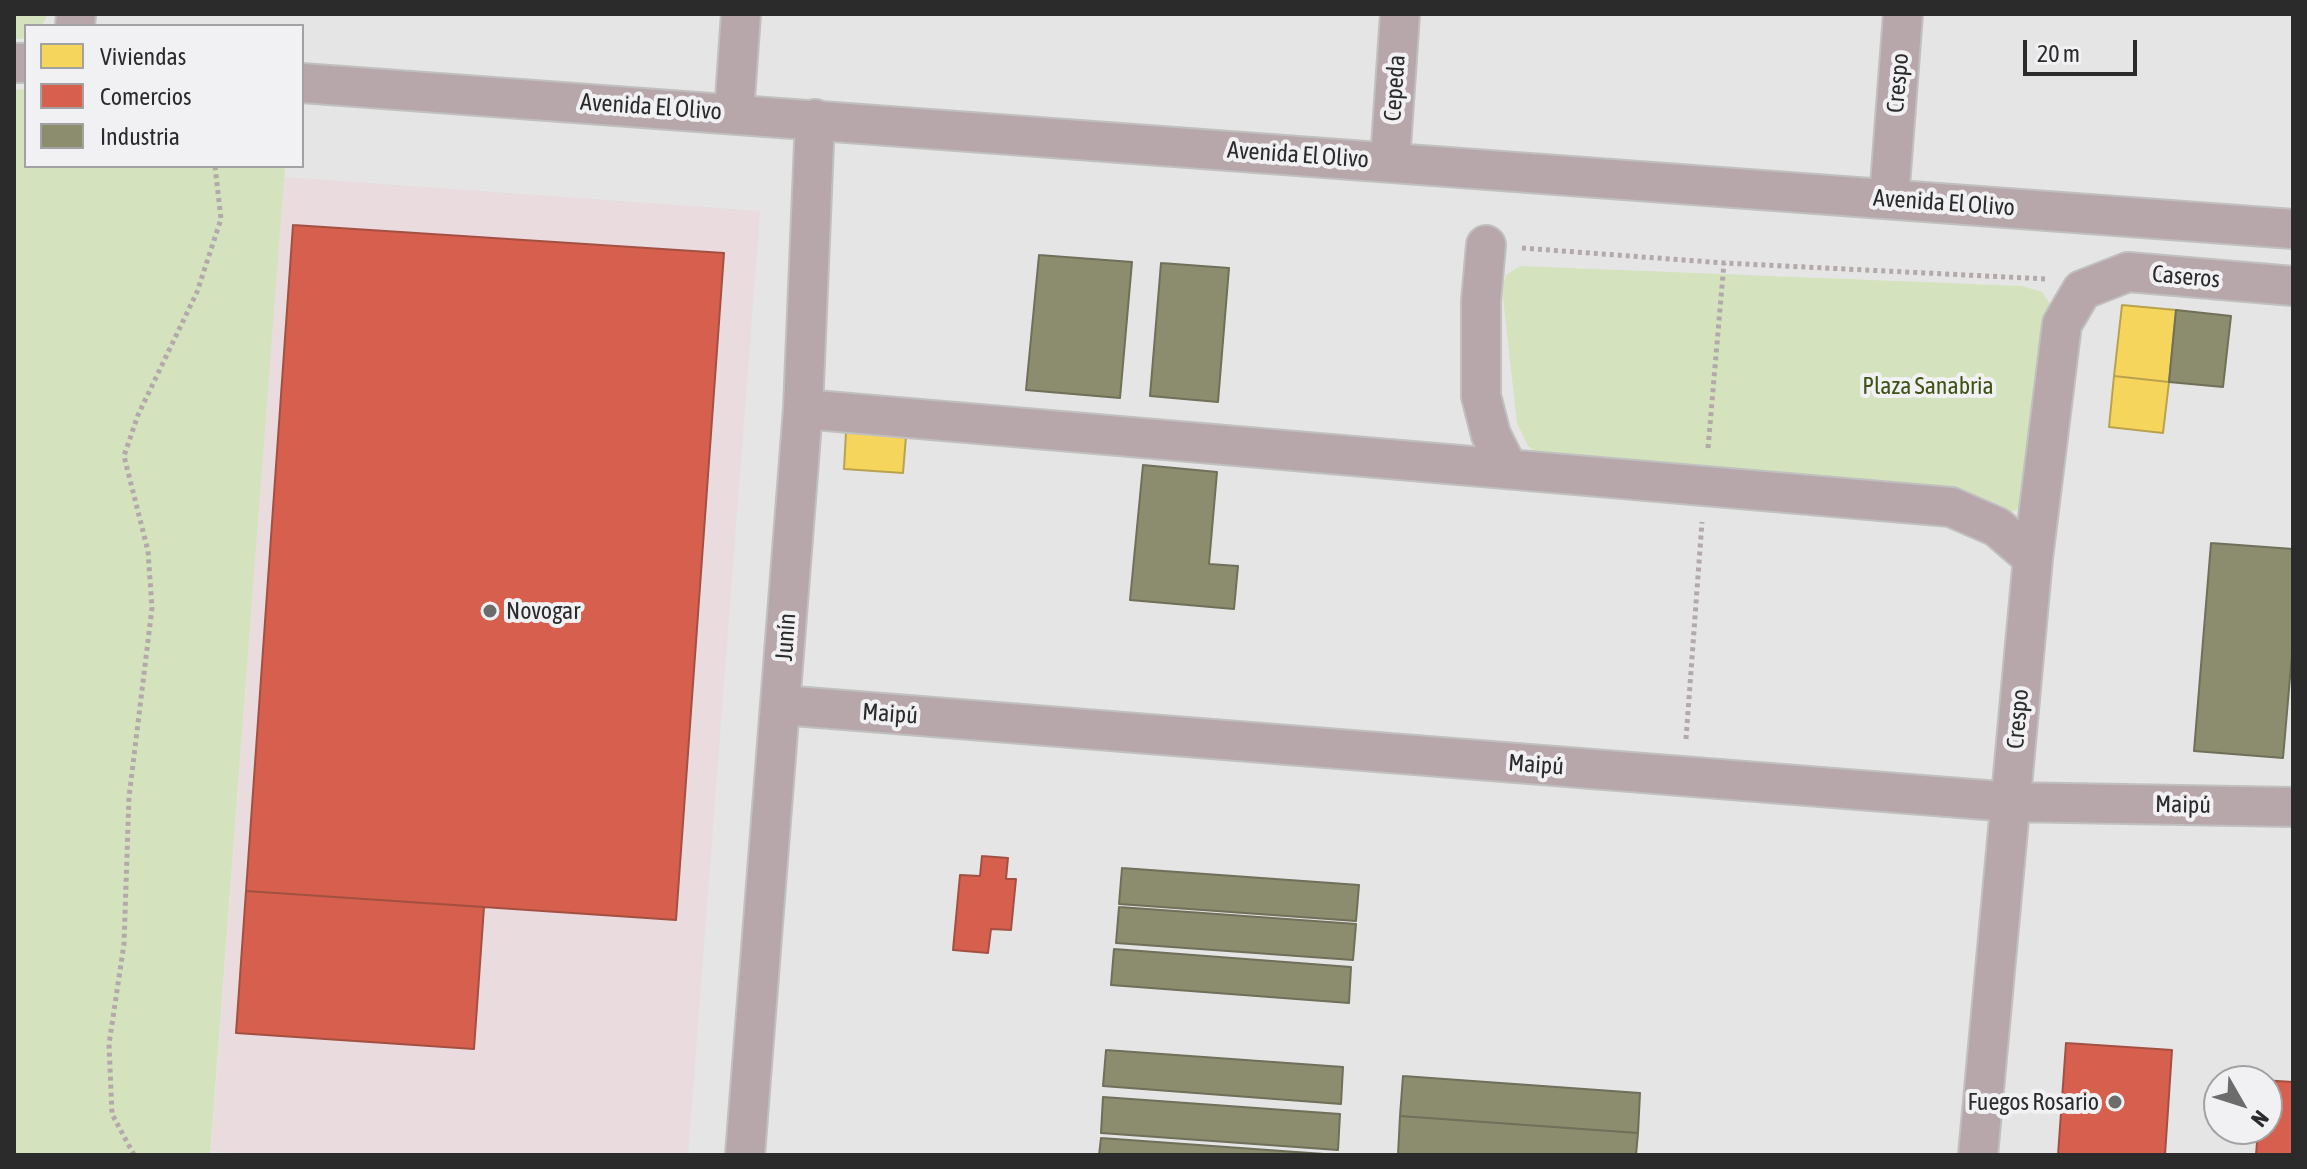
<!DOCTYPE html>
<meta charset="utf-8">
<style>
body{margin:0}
#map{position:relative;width:2307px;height:1169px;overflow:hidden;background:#e5e5e5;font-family:"Asap Condensed",sans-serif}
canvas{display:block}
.frame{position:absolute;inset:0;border:16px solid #2b2b2c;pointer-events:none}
.legend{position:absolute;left:24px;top:24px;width:280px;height:144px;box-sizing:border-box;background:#f1f1f3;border:2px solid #a2a2a3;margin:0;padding:10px 14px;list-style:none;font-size:24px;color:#2b2b2c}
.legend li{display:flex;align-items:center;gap:16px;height:40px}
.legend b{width:40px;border:2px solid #a2a2a3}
.north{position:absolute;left:2203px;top:1065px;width:80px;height:80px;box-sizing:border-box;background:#f1f1f3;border:2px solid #a2a2a3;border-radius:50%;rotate:129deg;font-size:22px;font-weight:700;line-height:32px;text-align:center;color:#2b2b2c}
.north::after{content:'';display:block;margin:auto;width:28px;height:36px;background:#6c6c6d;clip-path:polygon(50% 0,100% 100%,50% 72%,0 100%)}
.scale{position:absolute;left:2023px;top:40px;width:114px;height:36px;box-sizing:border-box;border:4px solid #2b2b2c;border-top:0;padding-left:10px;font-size:24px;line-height:28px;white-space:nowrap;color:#2b2b2c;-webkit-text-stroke:6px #f1f1f3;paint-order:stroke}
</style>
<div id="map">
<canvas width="2307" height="1169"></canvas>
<div class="frame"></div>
<ul class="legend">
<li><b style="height:22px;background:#f6d55c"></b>Viviendas</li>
<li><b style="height:22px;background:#d6604d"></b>Comercios</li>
<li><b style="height:22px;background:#8c8c6e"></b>Industria</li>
</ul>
<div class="north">N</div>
<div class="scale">20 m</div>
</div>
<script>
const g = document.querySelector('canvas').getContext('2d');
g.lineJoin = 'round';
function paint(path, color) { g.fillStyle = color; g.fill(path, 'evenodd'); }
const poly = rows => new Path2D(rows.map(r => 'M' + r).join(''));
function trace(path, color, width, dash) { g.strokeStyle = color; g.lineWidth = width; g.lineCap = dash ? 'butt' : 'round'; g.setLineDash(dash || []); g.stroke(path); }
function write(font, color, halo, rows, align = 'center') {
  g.font = font + ' "Asap Condensed",sans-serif'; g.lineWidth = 8; g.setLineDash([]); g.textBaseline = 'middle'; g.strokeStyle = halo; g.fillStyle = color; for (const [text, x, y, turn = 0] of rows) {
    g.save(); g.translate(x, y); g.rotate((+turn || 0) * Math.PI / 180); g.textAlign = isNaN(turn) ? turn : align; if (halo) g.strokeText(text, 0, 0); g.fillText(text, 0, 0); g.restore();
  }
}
const commercial = poly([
 [284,177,760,211,688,1155,264,1155,211,1151]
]);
const green = poly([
 [14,14,48,14,42,26,26,26,26,37,21,39,14,39],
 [14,89,26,90,26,166,285,166,210,1155,14,1155],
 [1520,266,2022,286,2042,292,2052,307,2022,506,2012,512,1992,507,1544,458,1528,446,1517,423,1502,289,1506,275]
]);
const homes = poly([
 [2122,305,2176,310,2169,382,2114,376,2122,305],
 [2114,376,2169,382,2163,433,2109,427,2114,376],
 [846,432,906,436,903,473,844,469,846,432]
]);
const shops = poly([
 [293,225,724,253,676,920,246,891,293,225],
 [982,856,1008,858,1006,879,1016,879,1011,930,991,929,988,953,953,950,960,875,980,876,982,856],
 [246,891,484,907,474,1049,236,1033,246,891],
 [2066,1043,2172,1050,2165,1155,2058,1155,2066,1043],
 [2261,1080,2293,1082,2293,1155,2256,1155,2258,1129,2267,1129,2267,1081,2261,1080]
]);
const industry = poly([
 [1039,255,1132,262,1120,398,1026,390,1039,255],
 [1161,263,1229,268,1218,402,1150,396,1161,263],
 [2176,310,2231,316,2223,387,2169,382,2176,310],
 [1143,465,1217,472,1209,564,1238,566,1234,609,1130,600,1143,465],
 [2211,543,2293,549,2293,643,2283,758,2194,751,2211,543],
 [1122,868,1359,885,1356,921,1119,904,1122,868],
 [1119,907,1356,924,1353,960,1116,943,1119,907],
 [1114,949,1351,967,1349,1003,1111,985,1114,949],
 [1106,1050,1343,1067,1341,1104,1103,1086,1106,1050],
 [1403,1076,1640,1093,1638,1133,1400,1116,1403,1076],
 [1103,1097,1340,1114,1338,1150,1101,1133,1103,1097],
 [1400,1116,1638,1133,1636,1155,1398,1155,1400,1116],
 [1101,1138,1338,1155,1099,1155,1101,1138]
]);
const path = poly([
 [1522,248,1724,263,2047,279],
 [1708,448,1724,263],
 [1686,739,1702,522],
 [134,1155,112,1114,109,1044,124,944,129,797,152,608,148,551,124,456,138,415,197,292,221,219,215,166]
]);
const minor = poly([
 [75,26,76,14],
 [14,63,26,63],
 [302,83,2293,229],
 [734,113,741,14],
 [1390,161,1400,14],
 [1889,199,1903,14],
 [1486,245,1481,301,1481,396,1491,435,1508,469],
 [803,409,1951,507,1997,527,2033,558],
 [781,705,2011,802,2293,807],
 [745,1155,803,409,815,119],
 [1978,1155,2033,558,2062,324,2082,290,2128,272,2293,286]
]);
const markers = [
 [490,611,8,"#6c6c6d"],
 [2115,1102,8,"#6c6c6d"]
];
const streetNames = [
 ["Crespo",1898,83,-85],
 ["Cepeda",1395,88,-86],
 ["Avenida El Olivo",651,107,4],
 ["Avenida El Olivo",1298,155,4],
 ["Avenida El Olivo",1944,203,4],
 ["Caseros",2186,277,5],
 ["Junín",786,637,-86],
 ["Maipú",890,714,4],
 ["Crespo",2018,719,-85],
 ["Maipú",1536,765,4],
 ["Maipú",2183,805,1]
];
const parkNames = [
 ["Plaza Sanabria",1928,386]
];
const poiNames = [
 ["Novogar",506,611],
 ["Fuegos Rosario",2099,1102,"right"]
];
paint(commercial, '#e9dbde');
paint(green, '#d4e3bd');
paint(homes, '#f6d55c');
trace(homes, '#b9a24e', 2);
paint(shops, '#d6604d');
trace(shops, '#a35043', 2);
paint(industry, '#8c8c6e');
trace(industry, '#6f6f5a', 2);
trace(minor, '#c0c0c0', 42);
trace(path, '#b3a9aa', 5, [4, 4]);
trace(minor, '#b7a7aa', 38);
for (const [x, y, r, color] of markers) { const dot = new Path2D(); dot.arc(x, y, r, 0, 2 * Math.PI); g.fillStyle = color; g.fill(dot); trace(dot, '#f1f1f3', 3); }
write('24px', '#2b2b2c', '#f1f1f3', streetNames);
write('24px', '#405317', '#f1f1f3', parkNames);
write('24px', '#2b2b2c', '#f1f1f3', poiNames, 'left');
</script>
